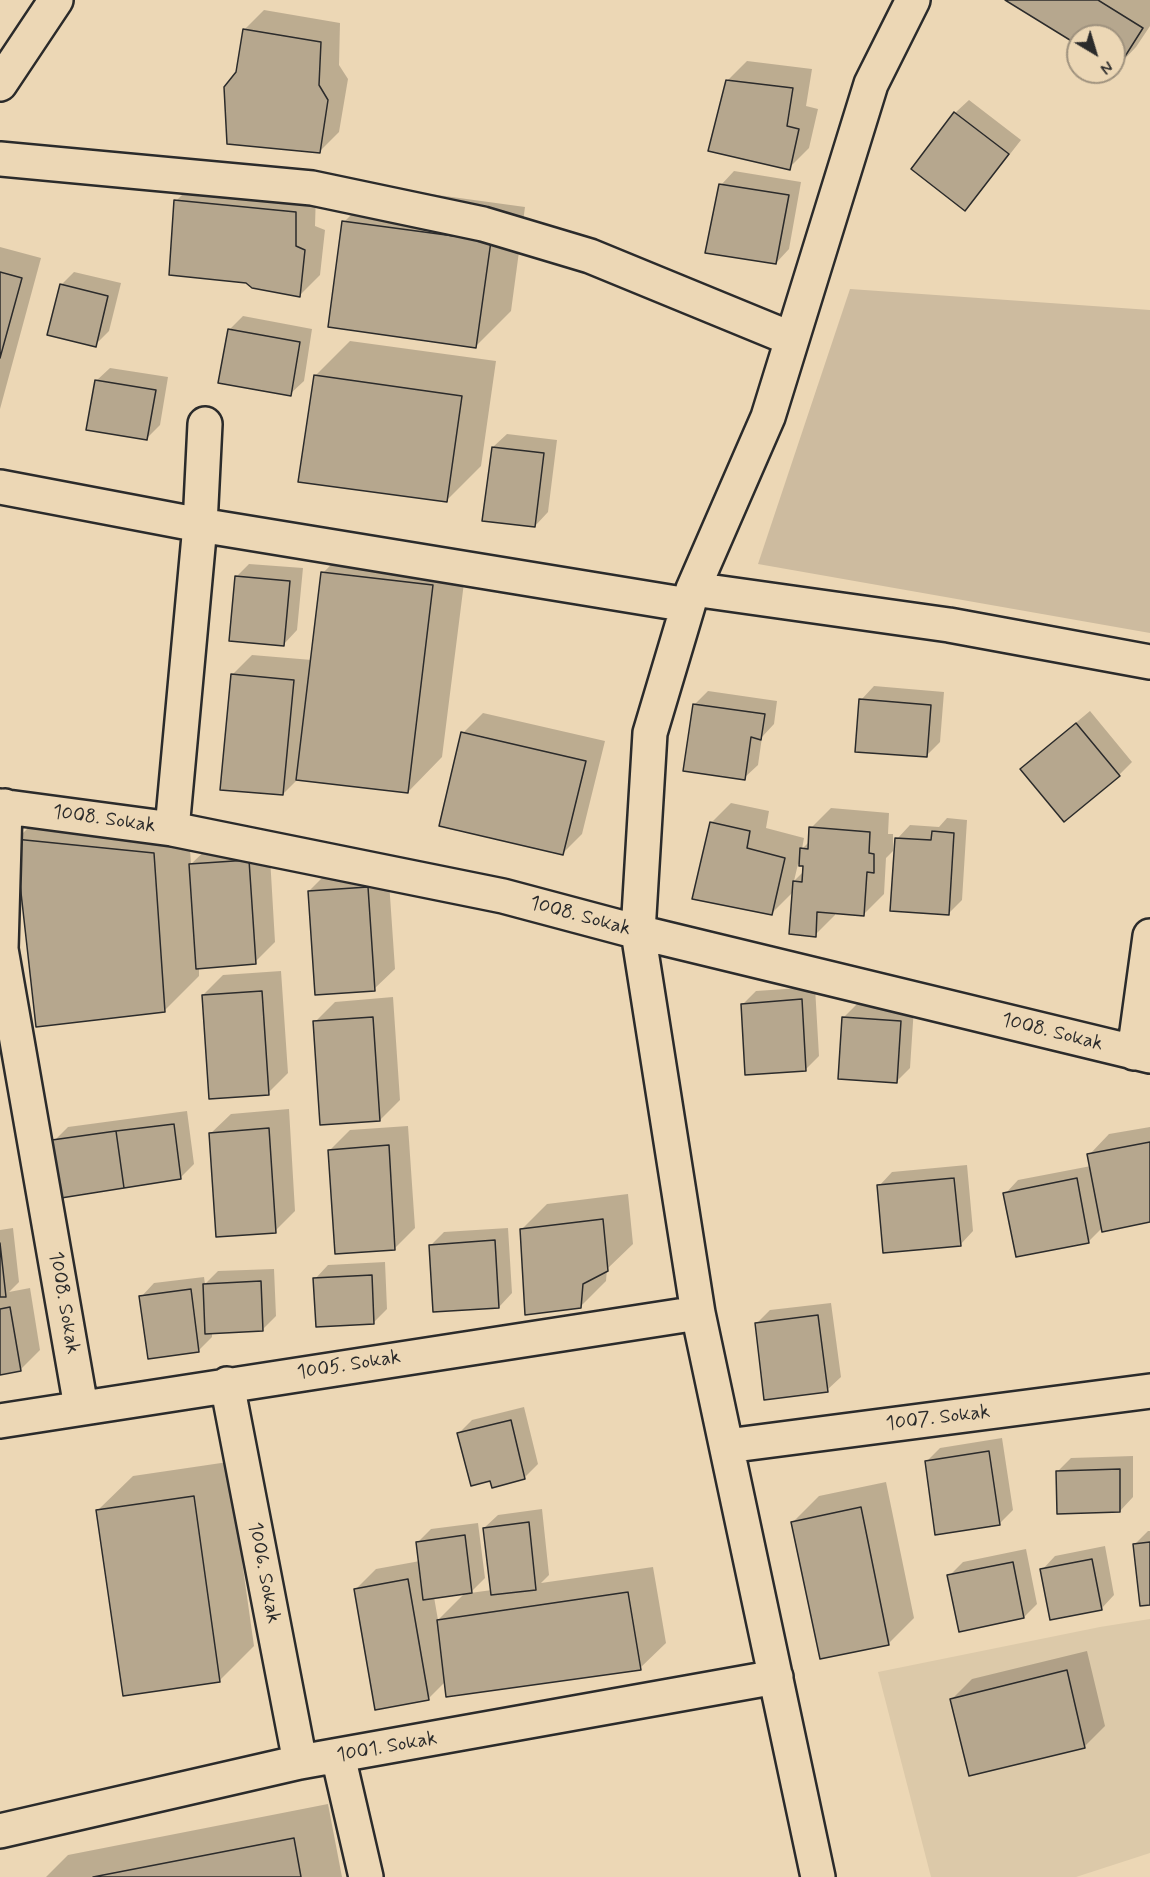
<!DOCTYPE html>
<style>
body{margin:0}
#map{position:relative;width:1150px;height:1877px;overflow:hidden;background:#ecd7b5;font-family:Mynerve,sans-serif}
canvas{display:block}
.north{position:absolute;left:1066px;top:24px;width:60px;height:60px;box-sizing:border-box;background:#ecd7b5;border:2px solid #9f927e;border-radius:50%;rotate:142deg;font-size:16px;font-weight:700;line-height:24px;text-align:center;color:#2b2b2b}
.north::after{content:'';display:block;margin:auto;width:21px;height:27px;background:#2b2b2b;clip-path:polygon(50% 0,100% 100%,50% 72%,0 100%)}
</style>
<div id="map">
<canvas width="1150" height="1877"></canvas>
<div class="north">N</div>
</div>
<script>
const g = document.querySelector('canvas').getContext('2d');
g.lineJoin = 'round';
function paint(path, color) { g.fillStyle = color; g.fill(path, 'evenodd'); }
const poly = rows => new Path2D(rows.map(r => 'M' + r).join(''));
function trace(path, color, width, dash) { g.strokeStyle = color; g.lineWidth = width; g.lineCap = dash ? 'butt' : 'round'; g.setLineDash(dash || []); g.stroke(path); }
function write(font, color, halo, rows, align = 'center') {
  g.font = font + ' Mynerve,sans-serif'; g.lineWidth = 6; g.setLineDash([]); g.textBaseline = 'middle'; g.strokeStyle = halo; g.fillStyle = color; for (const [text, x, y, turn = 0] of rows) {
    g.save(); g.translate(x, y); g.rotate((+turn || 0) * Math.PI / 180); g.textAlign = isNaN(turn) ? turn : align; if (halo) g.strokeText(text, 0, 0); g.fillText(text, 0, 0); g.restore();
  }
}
const built = poly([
 [1150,1619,1150,1853,1076,1877,931,1877,878,1672,1100,1627]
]);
const green = poly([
 [850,289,1150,310,1150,633,758,564]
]);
const shadow = poly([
 [1008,0,1150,0,1150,26,1136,47,1117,67,1114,66,1114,36,1078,36,1078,43],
 [264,10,340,23,339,65,348,79,339,132,319,152,237,73,244,30],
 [747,61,812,69,806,106,818,109,809,148,789,168,727,81],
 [969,100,1021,140,978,195,965,209,955,113],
 [734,171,801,182,789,249,776,263,721,185],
 [196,181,316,192,315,226,325,230,320,275,300,295,176,201],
 [379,187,525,207,511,311,476,346,344,222],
 [0,247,41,258,0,409],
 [74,272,121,283,109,331,95,345,61,285],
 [243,316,312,329,304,381,290,394,229,330],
 [350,341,496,361,481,466,446,501,315,376],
 [110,368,168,377,160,425,147,438,96,381],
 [507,434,557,440,548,512,535,526,493,447],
 [357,538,468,551,442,757,408,792,298,779,283,794,232,675,252,655,312,660,323,573],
 [249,564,303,568,297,630,284,644,236,577],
 [874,686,944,692,940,742,926,756,861,700],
 [708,691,777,701,774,724,762,737,758,765,744,778,694,705],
 [1090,711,1132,762,1119,775,1022,769,1036,756],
 [483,713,605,741,582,834,562,854,463,733],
 [731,803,769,811,766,828,804,838,802,849,810,841,811,828,831,808,889,813,888,834,893,834,893,851,886,858,884,894,864,914,835,912,835,915,815,935,794,891,772,913,711,823],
 [798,864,805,864,804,871,794,881],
 [51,805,188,819,191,864,211,845,269,840,275,942,255,962,199,967,199,976,164,1011,16,840],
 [947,818,967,820,962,900,948,914,897,839,910,825,939,827],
 [388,867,395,969,374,989,309,891,329,871],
 [281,971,288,1073,268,1093,203,995,223,975],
 [815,987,819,1056,806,1069,743,1004,756,991],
 [393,997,400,1100,380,1120,315,1022,335,1002],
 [857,1004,914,1007,910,1068,896,1082,843,1018],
 [289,1109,295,1211,275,1231,210,1134,231,1114],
 [187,1111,194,1164,180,1178,54,1141,68,1127],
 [408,1126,415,1228,395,1248,330,1150,350,1130],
 [1150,1127,1150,1220,1103,1227,1089,1241,1005,1194,1018,1180,1091,1166,1089,1155,1109,1134],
 [967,1165,973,1231,960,1245,879,1186,892,1172],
 [628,1194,633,1244,607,1269,606,1281,580,1307,521,1230,547,1204],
 [13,1228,19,1282,9,1292,30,1288,40,1350,20,1370,0,1373,0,1230],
 [508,1228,512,1293,499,1307,431,1245,444,1232],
 [385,1262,387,1309,373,1323,315,1279,328,1265],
 [274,1269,276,1316,263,1329,212,1332,212,1337,199,1350,141,1297,154,1283,204,1277,205,1284,218,1271],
 [831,1303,841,1377,827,1390,756,1324,770,1310],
 [524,1407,538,1464,524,1478,491,1479,459,1433,472,1420],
 [1002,1438,1013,1510,999,1524,926,1462,940,1448],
 [1133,1456,1133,1497,1120,1511,1058,1471,1071,1458],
 [228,1462,254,1646,219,1681,98,1510,133,1476],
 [886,1482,914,1618,888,1644,793,1522,819,1496],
 [542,1509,549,1575,541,1583,653,1567,666,1643,640,1668,446,1681,428,1699,356,1589,376,1569,420,1561,417,1543,431,1529,478,1523,485,1578,470,1593,492,1590,484,1528,498,1515],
 [466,1592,438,1620,434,1597],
 [1148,1531,1150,1531,1150,1604,1134,1545],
 [1105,1546,1114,1595,1101,1609,1042,1570,1055,1556],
 [1026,1549,1037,1604,1024,1617,949,1576,963,1562],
 [1087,1651,1105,1726,1085,1746,952,1699,972,1679],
 [328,1804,342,1877,46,1877,68,1855]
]);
const building = poly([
 [1005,0,1098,0,1143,28,1117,69,1114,68,1114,36,1078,36,1078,45,1005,0],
 [243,29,321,42,319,85,328,100,320,153,227,144,224,87,236,72,243,29],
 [726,80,793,88,787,126,799,129,790,170,708,151,726,80],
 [954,112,1009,154,965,211,911,169,954,112],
 [719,184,789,195,776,264,705,253,719,184],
 [174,200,296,212,296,246,305,250,300,297,252,288,246,283,169,275,174,200],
 [342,221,491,241,476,348,328,327,342,221],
 [0,272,22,278,0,358,0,272],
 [60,284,108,296,96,347,47,335,60,284],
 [228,329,300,342,291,396,218,383,228,329],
 [314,375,462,396,447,502,298,482,314,375],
 [95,380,156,390,147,440,86,430,95,380],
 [492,447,544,453,535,527,482,521,492,447],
 [321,572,433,585,408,793,296,780,321,572],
 [235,576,290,581,284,646,229,641,235,576],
 [231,674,294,680,283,795,220,790,231,674],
 [859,699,931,705,927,757,855,752,859,699],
 [693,704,765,714,761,740,751,737,745,780,683,771,693,704],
 [1076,723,1120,776,1064,822,1020,769,1076,723],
 [461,732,586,761,563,855,439,826,461,732],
 [710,822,750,831,747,848,785,858,772,915,692,899,710,822],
 [809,827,870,832,869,853,874,854,874,873,867,872,864,916,817,912,816,937,789,934,793,881,802,882,803,866,799,866,800,848,808,849,809,827],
 [932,831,954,833,949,915,890,911,895,838,931,840,932,831],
 [15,839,154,853,165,1012,36,1027,15,839],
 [249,860,256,964,196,969,189,864,249,860],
 [368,887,375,991,315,995,308,891,368,887],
 [262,991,269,1095,209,1099,202,995,262,991],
 [802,999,806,1071,745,1075,741,1004,802,999],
 [373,1017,380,1121,320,1125,313,1021,373,1017],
 [842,1017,901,1021,897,1083,838,1079,842,1017],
 [174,1124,181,1179,124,1188,116,1131,174,1124],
 [269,1128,276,1233,216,1237,209,1133,269,1128],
 [116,1131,124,1188,61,1198,52,1140,116,1131],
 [1150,1142,1150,1222,1102,1232,1087,1154,1150,1142],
 [389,1145,395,1250,335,1254,328,1150,389,1145],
 [954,1178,961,1246,883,1253,877,1185,954,1178],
 [1077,1178,1089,1243,1016,1257,1003,1193,1077,1178],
 [603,1219,608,1271,583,1284,581,1308,525,1315,520,1229,603,1219],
 [495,1240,499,1308,433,1312,429,1245,495,1240],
 [0,1243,6,1297,0,1297,0,1243],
 [372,1275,374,1324,316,1327,313,1278,372,1275],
 [261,1281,263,1331,205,1334,203,1284,261,1281],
 [191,1289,199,1352,148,1359,139,1296,191,1289],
 [10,1307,21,1371,0,1375,0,1309,10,1307],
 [818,1315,828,1392,764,1400,755,1323,818,1315],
 [511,1420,525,1479,492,1488,490,1481,471,1486,457,1433,511,1420],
 [989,1451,1000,1525,935,1535,925,1461,989,1451],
 [1120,1469,1120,1512,1057,1514,1056,1471,1120,1469],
 [194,1496,220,1682,123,1696,96,1510,194,1496],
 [861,1507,889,1645,820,1659,791,1522,861,1507],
 [529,1522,536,1590,491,1595,483,1528,529,1522],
 [465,1535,472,1593,423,1600,416,1542,465,1535],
 [1150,1542,1150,1605,1140,1606,1133,1544,1150,1542],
 [1092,1559,1102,1610,1050,1620,1040,1569,1092,1559],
 [1013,1562,1024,1618,959,1632,947,1575,1013,1562],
 [408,1579,429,1700,375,1710,354,1589,408,1579],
 [628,1592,641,1670,446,1697,437,1620,628,1592],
 [1067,1670,1085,1748,969,1776,950,1699,1067,1670],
 [294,1838,301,1877,93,1877,294,1838]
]);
const street = poly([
 [0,84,56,0],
 [0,159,312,188,483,224,590,256,792,339],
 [0,487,200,525,688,605],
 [693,589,949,625,1150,662],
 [0,806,172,829,503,896,638,932,1150,1056],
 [5,806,1,949,81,1407],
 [172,829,200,525,205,424],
 [1134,1053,1150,936],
 [227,1384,300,1762],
 [0,1421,698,1313],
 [727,1446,1150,1391],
 [338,1756,366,1877],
 [0,1831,300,1762,776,1677],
 [818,1877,698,1313,638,932,650,733,693,589,768,417,871,84,913,0]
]);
const streetNames = [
 ["1008. Sokak",104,820,8],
 ["1008. Sokak",580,917,15],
 ["1008. Sokak",1052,1033,14],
 ["1008. Sokak",63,1303,80],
 ["1005. Sokak",349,1366,-9],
 ["1007. Sokak",938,1419,-7],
 ["1006. Sokak",263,1573,79],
 ["1001. Sokak",387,1748,-10]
];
paint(built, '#dcc9a9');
paint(green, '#cdbb9f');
paint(shadow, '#0003');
paint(building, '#b6a78e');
trace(building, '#2b2b2b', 1.5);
trace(street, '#2b2b2b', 38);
trace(street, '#ecd7b5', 33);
write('20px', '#2b2b2b', '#ecd7b5', streetNames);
</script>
